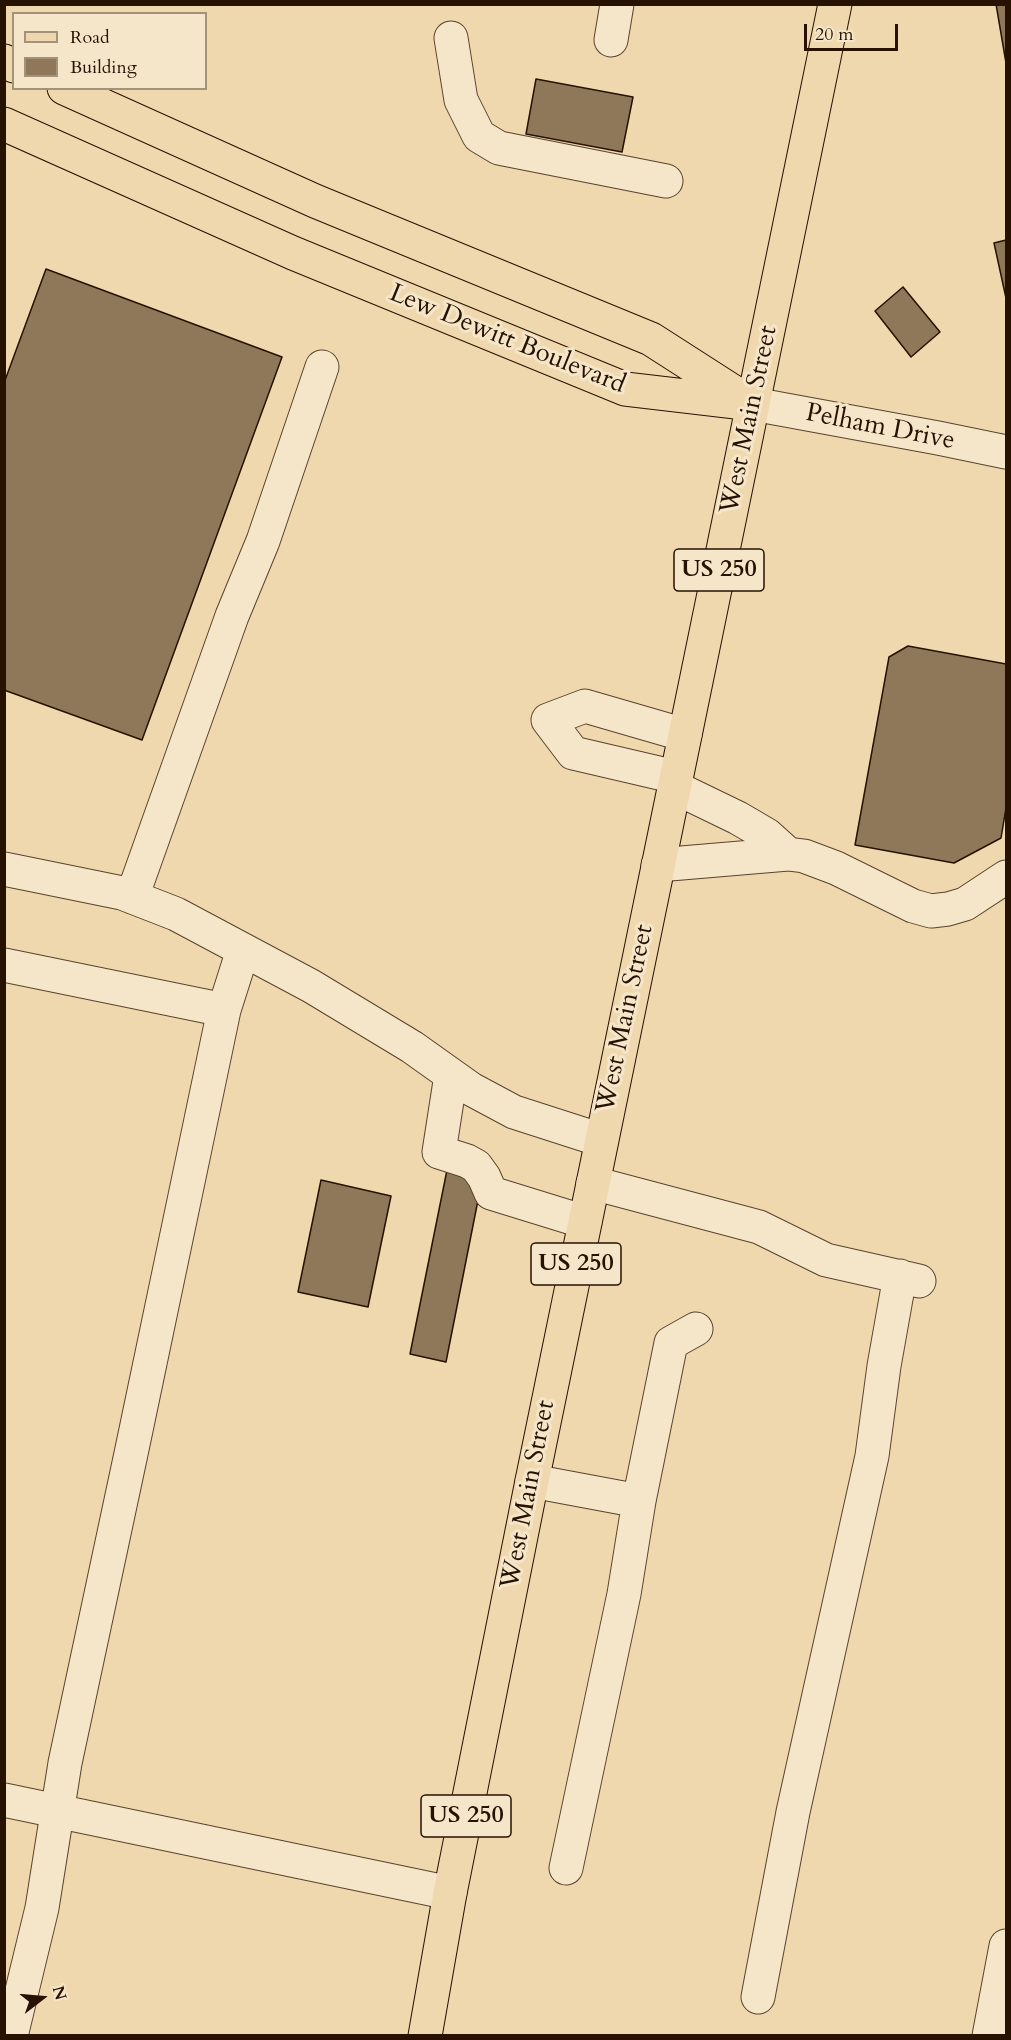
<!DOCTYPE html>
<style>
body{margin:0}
#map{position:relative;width:1011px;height:2040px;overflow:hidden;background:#efd8ae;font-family:Cardo,serif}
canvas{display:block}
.frame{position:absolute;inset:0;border:6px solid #271100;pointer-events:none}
.legend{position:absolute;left:12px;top:12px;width:195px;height:78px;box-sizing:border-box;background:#f5e6ca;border:2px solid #a39179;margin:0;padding:8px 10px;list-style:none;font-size:18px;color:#271100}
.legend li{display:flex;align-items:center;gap:12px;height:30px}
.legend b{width:30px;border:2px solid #a39179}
.north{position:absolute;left:12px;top:1968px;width:60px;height:60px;-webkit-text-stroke:4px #f5e6ca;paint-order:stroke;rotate:74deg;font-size:16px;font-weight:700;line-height:24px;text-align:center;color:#271100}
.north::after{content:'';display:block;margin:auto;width:21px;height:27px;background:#271100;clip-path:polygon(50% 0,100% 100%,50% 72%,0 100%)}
.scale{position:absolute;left:804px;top:24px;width:94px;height:27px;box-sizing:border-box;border:3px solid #271100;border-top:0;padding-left:8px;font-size:18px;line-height:21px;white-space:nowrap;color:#271100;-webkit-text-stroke:4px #f5e6ca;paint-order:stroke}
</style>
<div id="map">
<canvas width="1011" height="2040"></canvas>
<div class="frame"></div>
<ul class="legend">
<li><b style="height:8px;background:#efd8ae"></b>Road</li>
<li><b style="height:16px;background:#8f785a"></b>Building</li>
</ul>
<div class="north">N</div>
<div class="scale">20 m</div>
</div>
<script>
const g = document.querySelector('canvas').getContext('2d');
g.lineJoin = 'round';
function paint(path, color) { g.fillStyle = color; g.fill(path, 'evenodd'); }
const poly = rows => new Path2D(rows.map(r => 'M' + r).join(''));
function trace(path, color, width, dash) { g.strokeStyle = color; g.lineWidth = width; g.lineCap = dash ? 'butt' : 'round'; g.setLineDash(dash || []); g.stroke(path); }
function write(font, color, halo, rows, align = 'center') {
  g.font = font + ' Cardo,serif'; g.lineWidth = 6; g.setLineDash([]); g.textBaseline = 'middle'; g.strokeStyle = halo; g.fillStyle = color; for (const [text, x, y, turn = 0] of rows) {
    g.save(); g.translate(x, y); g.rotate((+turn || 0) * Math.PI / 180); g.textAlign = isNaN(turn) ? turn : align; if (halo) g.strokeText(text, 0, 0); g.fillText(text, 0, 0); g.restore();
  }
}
const building = poly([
 [996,4,1006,4,1006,63,996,4],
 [536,79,633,97,622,152,526,134,536,79],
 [1006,240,1006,298,994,243,1006,240],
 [46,269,282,357,142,740,4,690,4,383,46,269],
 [903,287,940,332,911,357,875,311,903,287],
 [908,646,1006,664,1006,808,1001,838,954,863,855,845,889,657,908,646],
 [447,1170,482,1180,446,1362,410,1354,447,1170],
 [321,1180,391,1196,368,1307,298,1292,321,1180]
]);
const minor = poly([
 [451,38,461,100,479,136,499,148,666,181],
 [611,40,617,4],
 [753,404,938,438,1006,452],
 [676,777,573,753,548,720,585,706,685,735],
 [674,787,738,818,767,835,788,854],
 [658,865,788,854,804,856,836,868,913,906,931,911,948,909,965,904,1006,877],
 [4,869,122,893,176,914,311,986,412,1047,471,1089,514,1112,601,1140],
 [132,897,232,616,263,541,322,367],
 [4,965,224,1010],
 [451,1075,439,1152,467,1161,476,1166,484,1177,491,1193,585,1222],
 [593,1183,759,1227,826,1260,919,1281],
 [532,1481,639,1501],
 [4,1800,450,1893],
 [566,1868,624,1594,639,1501,671,1343,696,1329],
 [758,1997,793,1812,872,1456,884,1366,900,1276],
 [11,2036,42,1908,65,1763,132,1449,224,1010,243,950],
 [989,2036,1006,1946]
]);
const major = poly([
 [4,61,14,66],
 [64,88,315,201,651,339,746,400],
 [4,124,293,253,625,389,753,404],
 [425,2036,450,1893,532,1481,835,4]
]);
const shields = [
 [719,570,90],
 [576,1264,90],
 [466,1816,90]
];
const shieldNames = [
 ["US 250",719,570],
 ["US 250",576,1264],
 ["US 250",466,1816]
];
const streetNames = [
 ["Lew Dewitt Boulevard",507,340,22],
 ["West Main Street",750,420,-78],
 ["Pelham Drive",880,428,11],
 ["West Main Street",626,1019,-78],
 ["West Main Street",529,1495,-79]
];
paint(building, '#8f785a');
trace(building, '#271100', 1.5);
trace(minor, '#59432c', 35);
trace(major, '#271100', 35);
trace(minor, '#f5e6ca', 33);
trace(major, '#efd8ae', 33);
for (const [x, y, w] of shields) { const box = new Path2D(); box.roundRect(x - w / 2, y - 21, w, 42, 4.5); g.fillStyle = '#f5e6ca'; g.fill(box); trace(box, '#271100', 1.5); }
write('bold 24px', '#271100', null, shieldNames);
write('26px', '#271100', '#f5e6ca', streetNames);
</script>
